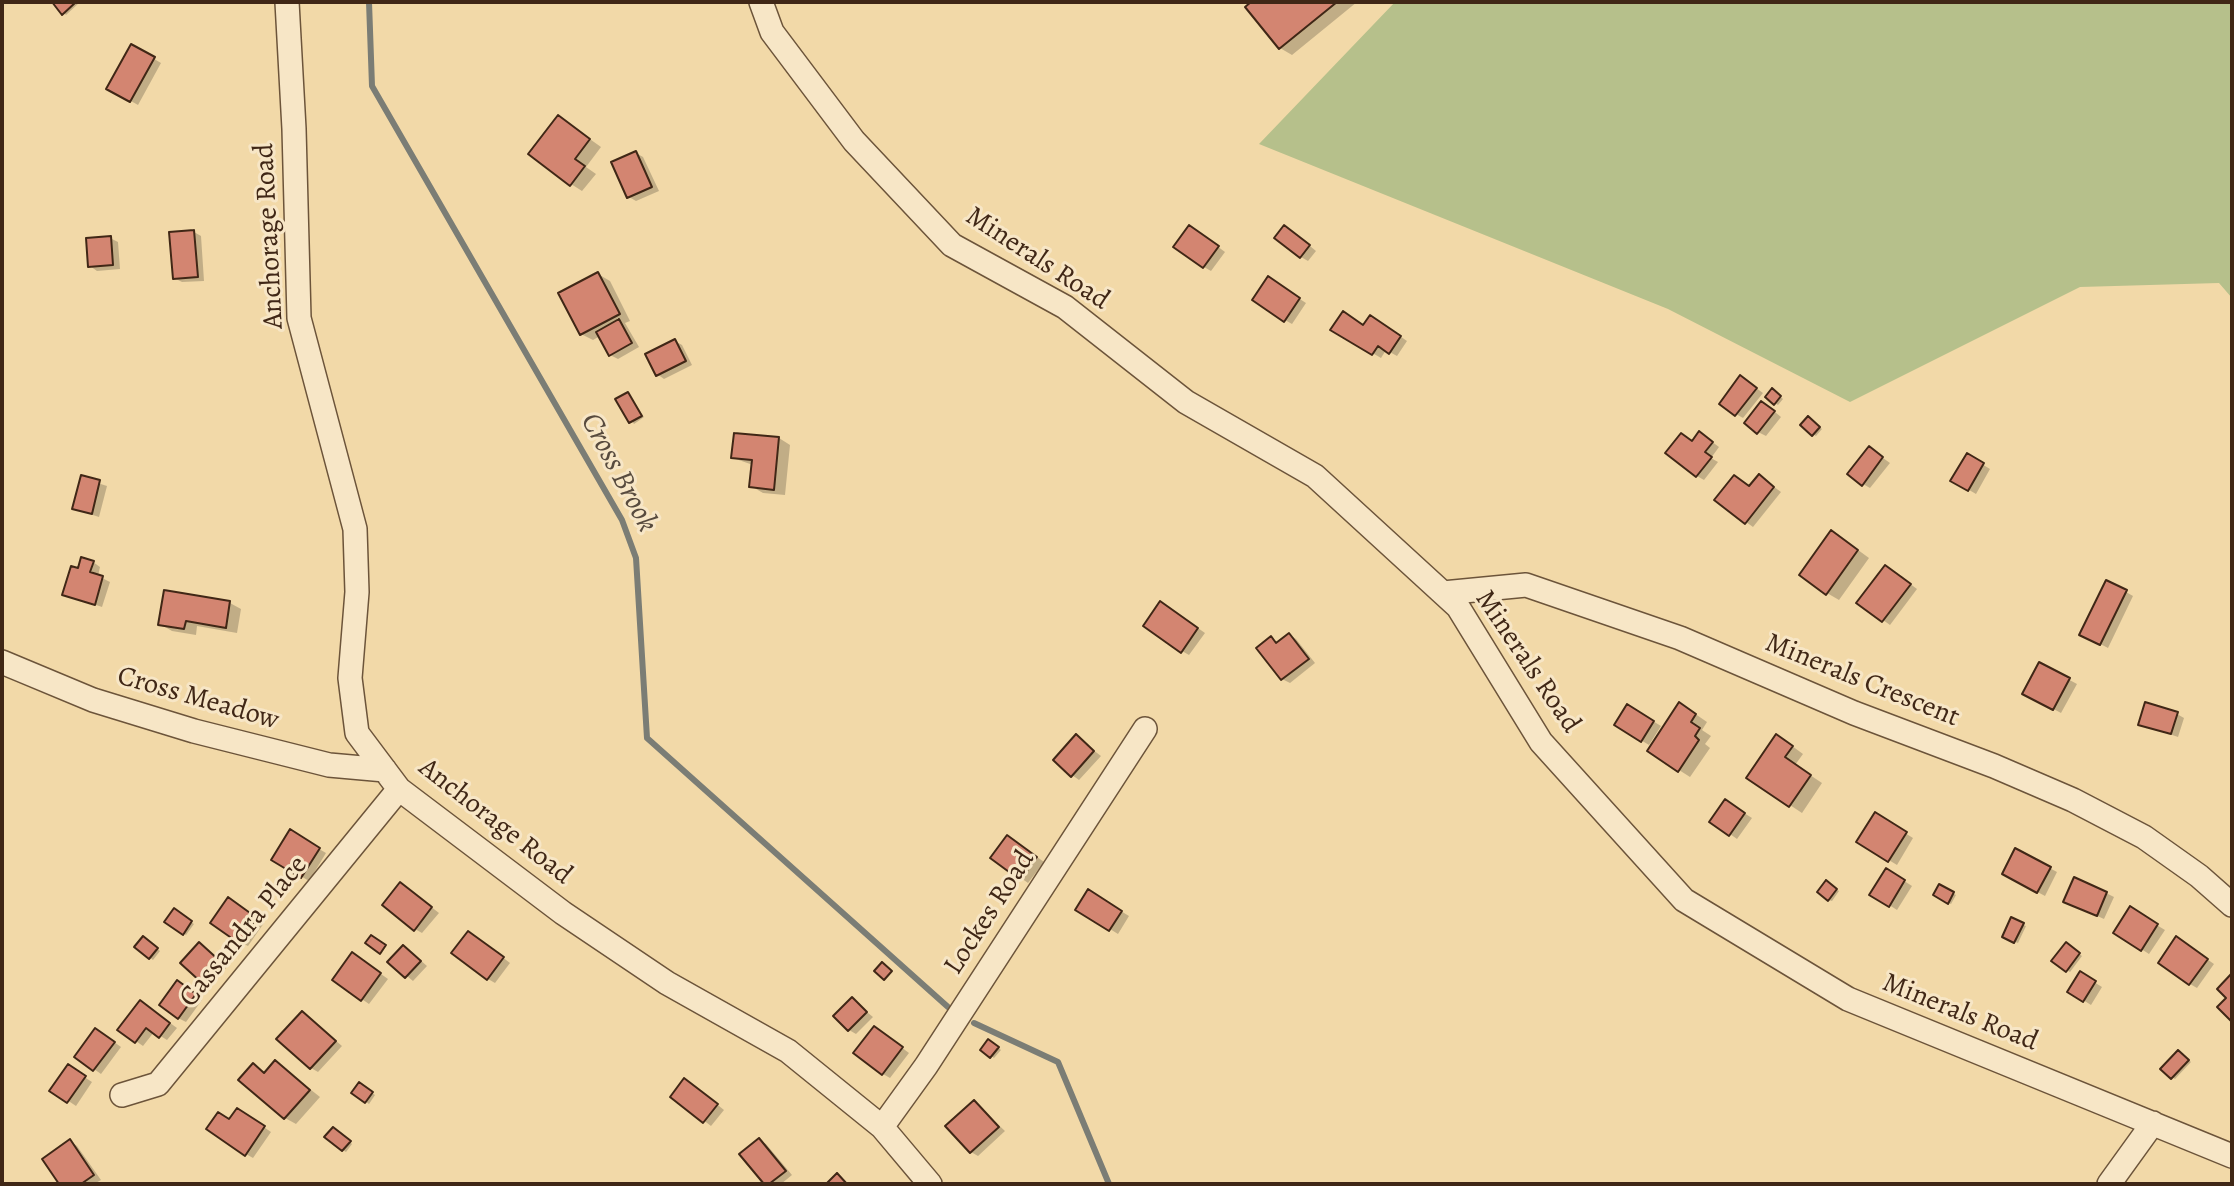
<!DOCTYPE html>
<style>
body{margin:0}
#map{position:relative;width:2234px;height:1186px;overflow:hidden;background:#f2d9a8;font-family:Alegreya,serif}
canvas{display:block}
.frame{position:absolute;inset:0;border:4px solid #402716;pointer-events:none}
</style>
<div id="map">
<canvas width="2234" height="1186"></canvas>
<div class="frame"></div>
</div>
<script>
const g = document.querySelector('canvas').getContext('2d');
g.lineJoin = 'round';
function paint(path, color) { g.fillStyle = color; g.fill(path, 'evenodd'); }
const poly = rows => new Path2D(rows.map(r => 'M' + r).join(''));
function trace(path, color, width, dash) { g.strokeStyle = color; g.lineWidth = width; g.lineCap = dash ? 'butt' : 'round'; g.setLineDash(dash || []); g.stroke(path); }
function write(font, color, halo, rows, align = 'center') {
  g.font = font + ' Alegreya,serif'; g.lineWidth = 6; g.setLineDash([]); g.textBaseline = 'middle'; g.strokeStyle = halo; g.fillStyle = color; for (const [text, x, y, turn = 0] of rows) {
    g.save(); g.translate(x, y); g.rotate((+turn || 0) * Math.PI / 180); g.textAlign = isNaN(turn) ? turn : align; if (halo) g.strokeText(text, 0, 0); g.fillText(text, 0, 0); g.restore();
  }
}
const green = poly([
 [1395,2,2232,2,2232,298,2219,283,2080,287,1850,402,1668,309,1259,144]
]);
const shadow = poly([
 [54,2,80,2,66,15],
 [1254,2,1357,2,1292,55,1280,48,1247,8],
 [132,46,161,63,138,105,108,88],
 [559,117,601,147,586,167,596,174,582,191,571,184],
 [636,153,643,157,659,191,636,201,629,197],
 [1197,231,1225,252,1211,271,1204,267],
 [1292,231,1316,251,1308,261,1301,257],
 [194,232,201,236,204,281,182,282,174,278],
 [110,238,118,242,120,269,97,271,90,266],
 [598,274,610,281,630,321,625,323,639,347,618,359,610,355,600,336,593,340,581,334],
 [1275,283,1306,303,1292,324,1285,320],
 [1378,321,1407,341,1397,356,1386,350,1381,358,1333,330,1364,327],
 [675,341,682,345,692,365,664,379,657,374],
 [1748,382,1763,393,1743,418,1736,414],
 [1775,392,1783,399,1778,405,1775,403],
 [628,394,644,417,634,424,617,400],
 [1769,407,1781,417,1766,436,1758,432],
 [1811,420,1822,429,1816,436,1813,434],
 [779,438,790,445,785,495,763,493,751,486,753,465,733,458],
 [1707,438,1719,447,1711,458,1718,462,1704,480,1697,476,1693,442],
 [1876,453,1890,463,1870,488,1863,484],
 [1967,455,1990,469,1976,494,1952,480],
 [82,478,107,486,99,517,74,509],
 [1766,481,1781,492,1753,527,1746,522,1750,488],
 [1843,539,1869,558,1839,600,1827,593],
 [93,562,100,567,98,576,110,582,102,607,64,594,79,570],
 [1893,571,1917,589,1890,625,1883,620],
 [2126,592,2133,596,2108,648,2089,638],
 [230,603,241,609,237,633,197,626,196,635,172,631,160,624],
 [1168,607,1205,633,1189,655,1182,651],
 [1289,635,1296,639,1315,663,1290,683,1282,679,1271,638,1279,643],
 [2040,664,2077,684,2061,713,2024,693],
 [1628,706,1661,726,1649,745,1616,725],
 [1691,711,1707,722,1702,730,1711,736,1705,744,1710,748,1690,777,1679,770],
 [2177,714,2184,718,2178,737,2140,724],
 [1076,737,1101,756,1079,780,1072,775],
 [1788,743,1803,754,1795,765,1822,783,1802,813,1749,778],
 [1733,806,1752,818,1737,839,1730,834],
 [1876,815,1913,838,1897,865,1859,842],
 [290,832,326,853,309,881,273,859],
 [1015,841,1044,862,1028,883,993,858],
 [2016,850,2057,872,2045,896,2004,874],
 [1887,870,1912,886,1897,910,1872,894],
 [1827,883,1839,891,1832,901,1829,900],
 [1940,886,1956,895,1951,904,1935,895],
 [408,889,439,913,422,933,415,929],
 [1088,891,1129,916,1118,934,1078,909],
 [2106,893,2114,897,2104,919,2073,905],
 [236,904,264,923,248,946,240,942],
 [2130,909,2165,930,2149,954,2115,932],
 [174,911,194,924,186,935,167,921],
 [2012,920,2026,926,2018,943,2004,937],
 [476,937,510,963,495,983,488,979],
 [146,940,160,951,153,960,136,947],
 [2184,943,2214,964,2197,988,2190,984],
 [200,944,227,967,210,985,203,981],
 [2066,944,2082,956,2070,972,2067,970],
 [411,952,427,966,413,981,390,962],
 [360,959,388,979,369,1004,334,980],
 [2081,974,2102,987,2091,1005,2069,991],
 [185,986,202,1000,186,1022,178,1018],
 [852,1000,873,1017,856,1034,849,1030],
 [148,1007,177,1028,167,1040,154,1032,143,1046,120,1030],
 [303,1013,342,1046,318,1072,311,1068],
 [881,1032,909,1053,890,1078,883,1074],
 [103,1034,121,1047,101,1074,94,1069],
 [992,1043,1001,1050,994,1058,982,1049],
 [2182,1054,2191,1062,2175,1079,2172,1077],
 [276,1062,320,1097,296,1124,285,1118,253,1065,266,1073],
 [75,1071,92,1082,76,1106,52,1090],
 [359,1084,375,1095,369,1104,353,1092],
 [692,1084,724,1110,711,1126,672,1096],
 [974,1102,1005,1131,978,1156,971,1152],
 [245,1114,271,1132,253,1158,246,1154,230,1121],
 [336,1130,352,1144,346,1152,343,1150],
 [759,1140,766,1144,792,1175,781,1184,766,1184,741,1155],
 [70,1141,77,1146,101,1180,94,1184,61,1184,44,1159]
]);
const stream = poly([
 [369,2,372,86,622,520,636,558,647,738,948,1007],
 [974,1023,1058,1062,1109,1184]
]);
const building = poly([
 [52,2,76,2,62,15,52,2],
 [1251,2,1337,2,1279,49,1245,7,1251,2],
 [131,44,155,57,130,102,106,89,131,44],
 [558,115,590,139,575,159,585,166,570,186,528,154,558,115],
 [636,151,652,187,627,198,611,162,636,151],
 [1189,225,1219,246,1203,268,1173,247,1189,225],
 [1284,225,1310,245,1300,258,1274,238,1284,225],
 [194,230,198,277,173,279,169,232,194,230],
 [111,236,113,265,88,267,86,238,111,236],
 [598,272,620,314,580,335,558,293,598,272],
 [1268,276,1300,298,1284,322,1252,300,1268,276],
 [1343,311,1363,325,1370,315,1401,336,1389,354,1378,346,1372,355,1330,330,1343,311],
 [619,319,632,343,609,356,596,332,619,319],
 [675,339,686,361,656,376,645,354,675,339],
 [1740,375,1757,388,1735,416,1719,404,1740,375],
 [1772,388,1781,396,1774,405,1765,397,1772,388],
 [628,392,642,416,629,423,615,399,628,392],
 [1761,401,1775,411,1757,434,1744,423,1761,401],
 [1808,416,1820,427,1812,436,1800,425,1808,416],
 [1699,431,1713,442,1705,452,1712,457,1696,477,1665,453,1681,433,1692,441,1699,431],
 [734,433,779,437,774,490,749,487,752,460,731,458,734,433],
 [1869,446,1883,457,1862,486,1847,474,1869,446],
 [1967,453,1984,463,1968,491,1950,481,1967,453],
 [1759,474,1774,487,1745,524,1714,500,1734,475,1749,486,1759,474],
 [81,475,100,480,92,514,72,509,81,475],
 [1831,530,1858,550,1826,595,1799,575,1831,530],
 [81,557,94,561,90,572,103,576,95,605,62,595,71,566,78,568,81,557],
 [1885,565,1911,584,1882,622,1856,603,1885,565],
 [2106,580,2127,590,2100,645,2079,635,2106,580],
 [164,590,230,601,226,628,186,621,184,629,158,625,164,590],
 [1160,601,1198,628,1181,653,1143,626,1160,601],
 [1289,633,1309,659,1281,680,1256,648,1271,636,1276,643,1289,633],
 [2039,662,2070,678,2053,710,2022,694,2039,662],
 [1679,702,1696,714,1691,722,1700,728,1695,736,1699,740,1678,772,1647,751,1679,702],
 [2145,702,2178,712,2171,734,2138,725,2145,702],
 [1627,704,1654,721,1641,742,1614,725,1627,704],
 [1076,734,1094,751,1071,777,1053,760,1076,734],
 [1776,734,1793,746,1785,757,1811,775,1789,807,1746,778,1776,734],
 [1725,799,1745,813,1729,836,1709,822,1725,799],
 [1875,812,1907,832,1888,862,1856,842,1875,812],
 [290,829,320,848,301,878,271,860,290,829],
 [1007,835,1037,857,1020,880,990,858,1007,835],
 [2015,848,2051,867,2037,893,2002,874,2015,848],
 [1886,868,1905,880,1889,907,1869,895,1886,868],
 [2074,877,2107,892,2097,916,2063,902,2074,877],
 [1826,880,1837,889,1828,901,1817,892,1826,880],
 [400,882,432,907,414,931,382,905,400,882],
 [1939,884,1954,892,1948,904,1933,895,1939,884],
 [1088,889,1122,911,1109,931,1075,910,1088,889],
 [228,897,257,918,240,944,210,923,228,897],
 [2130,906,2158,924,2141,951,2113,933,2130,906],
 [174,908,192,921,183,935,164,922,174,908],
 [2011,917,2024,923,2014,943,2002,937,2011,917],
 [468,931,504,957,487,980,451,953,468,931],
 [371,935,386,945,380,954,365,943,371,935],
 [143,936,158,948,149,959,134,947,143,936],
 [2176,936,2208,959,2189,985,2158,963,2176,936],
 [199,942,221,962,202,983,180,963,199,942],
 [2066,942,2080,953,2066,972,2051,961,2066,942],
 [403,945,421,961,405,978,387,962,403,945],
 [352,952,381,973,361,1001,332,980,352,952],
 [882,962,892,971,884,980,874,971,882,962],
 [2080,971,2096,981,2083,1002,2067,992,2080,971],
 [2232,973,2232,1022,2217,1007,2226,998,2217,989,2232,973],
 [177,980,196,994,178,1019,159,1005,177,980],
 [852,997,867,1012,848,1031,833,1016,852,997],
 [140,1000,170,1023,159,1038,146,1028,135,1043,117,1030,140,1000],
 [302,1011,336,1041,310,1069,276,1039,302,1011],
 [874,1026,903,1047,882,1075,853,1053,874,1026],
 [95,1028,115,1042,93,1071,74,1057,95,1028],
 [988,1039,999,1047,990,1058,980,1050,988,1039],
 [2178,1050,2189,1060,2171,1079,2160,1069,2178,1050],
 [275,1060,310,1090,284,1119,238,1080,253,1063,264,1073,275,1060],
 [68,1064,86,1076,67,1103,49,1091,68,1064],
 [684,1078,718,1104,703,1123,670,1097,684,1078],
 [359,1082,373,1092,365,1103,351,1093,359,1082],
 [974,1100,999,1127,970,1153,945,1126,974,1100],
 [237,1108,265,1126,245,1156,206,1129,218,1112,229,1119,237,1108],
 [333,1127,351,1141,342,1151,324,1137,333,1127],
 [759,1138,786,1171,769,1184,764,1184,739,1154,759,1138],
 [70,1139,94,1175,81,1184,59,1184,42,1159,70,1139],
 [837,1173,847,1184,826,1184,837,1173]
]);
const minor = poly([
 [287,2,294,129,299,318,355,529,357,592,350,678,357,733,399,789,563,913,667,983,788,1051,882,1127,930,1184],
 [761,2,772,32,854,141,952,245,1065,307,1186,402,1315,476,1458,607,1541,742,1684,900,1848,999,2232,1156],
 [1443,593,1526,585,1680,638,1854,713,1994,766,2073,800,2144,837,2199,876,2232,905],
 [2,662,93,700,194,731,329,765,385,770],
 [122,1095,158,1084,399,789],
 [882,1127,926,1066,1145,729],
 [2109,1184,2153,1123]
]);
const streetNames = [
 ["Anchorage Road",270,236,-93],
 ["Minerals Road",1037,259,33],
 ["Minerals Road",1527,662,56],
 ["Minerals Crescent",1862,681,22],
 ["Cross Meadow",198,699,16],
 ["Anchorage Road",495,822,38],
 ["Lockes Road",990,913,-57],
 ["Cassandra Place",244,932,-51],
 ["Minerals Road",1960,1013,22]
];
const waterNames = [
 ["Cross Brook",618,473,62]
];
paint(green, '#b6c08b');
paint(shadow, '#0003');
trace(stream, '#7b7d75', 6);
paint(building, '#d38571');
trace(building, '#402716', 2);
trace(minor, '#6c543a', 26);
trace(minor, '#f7e6c6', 23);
write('28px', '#402716', '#f7e6c6', streetNames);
write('italic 30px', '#584b3e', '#f7e6c6', waterNames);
</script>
